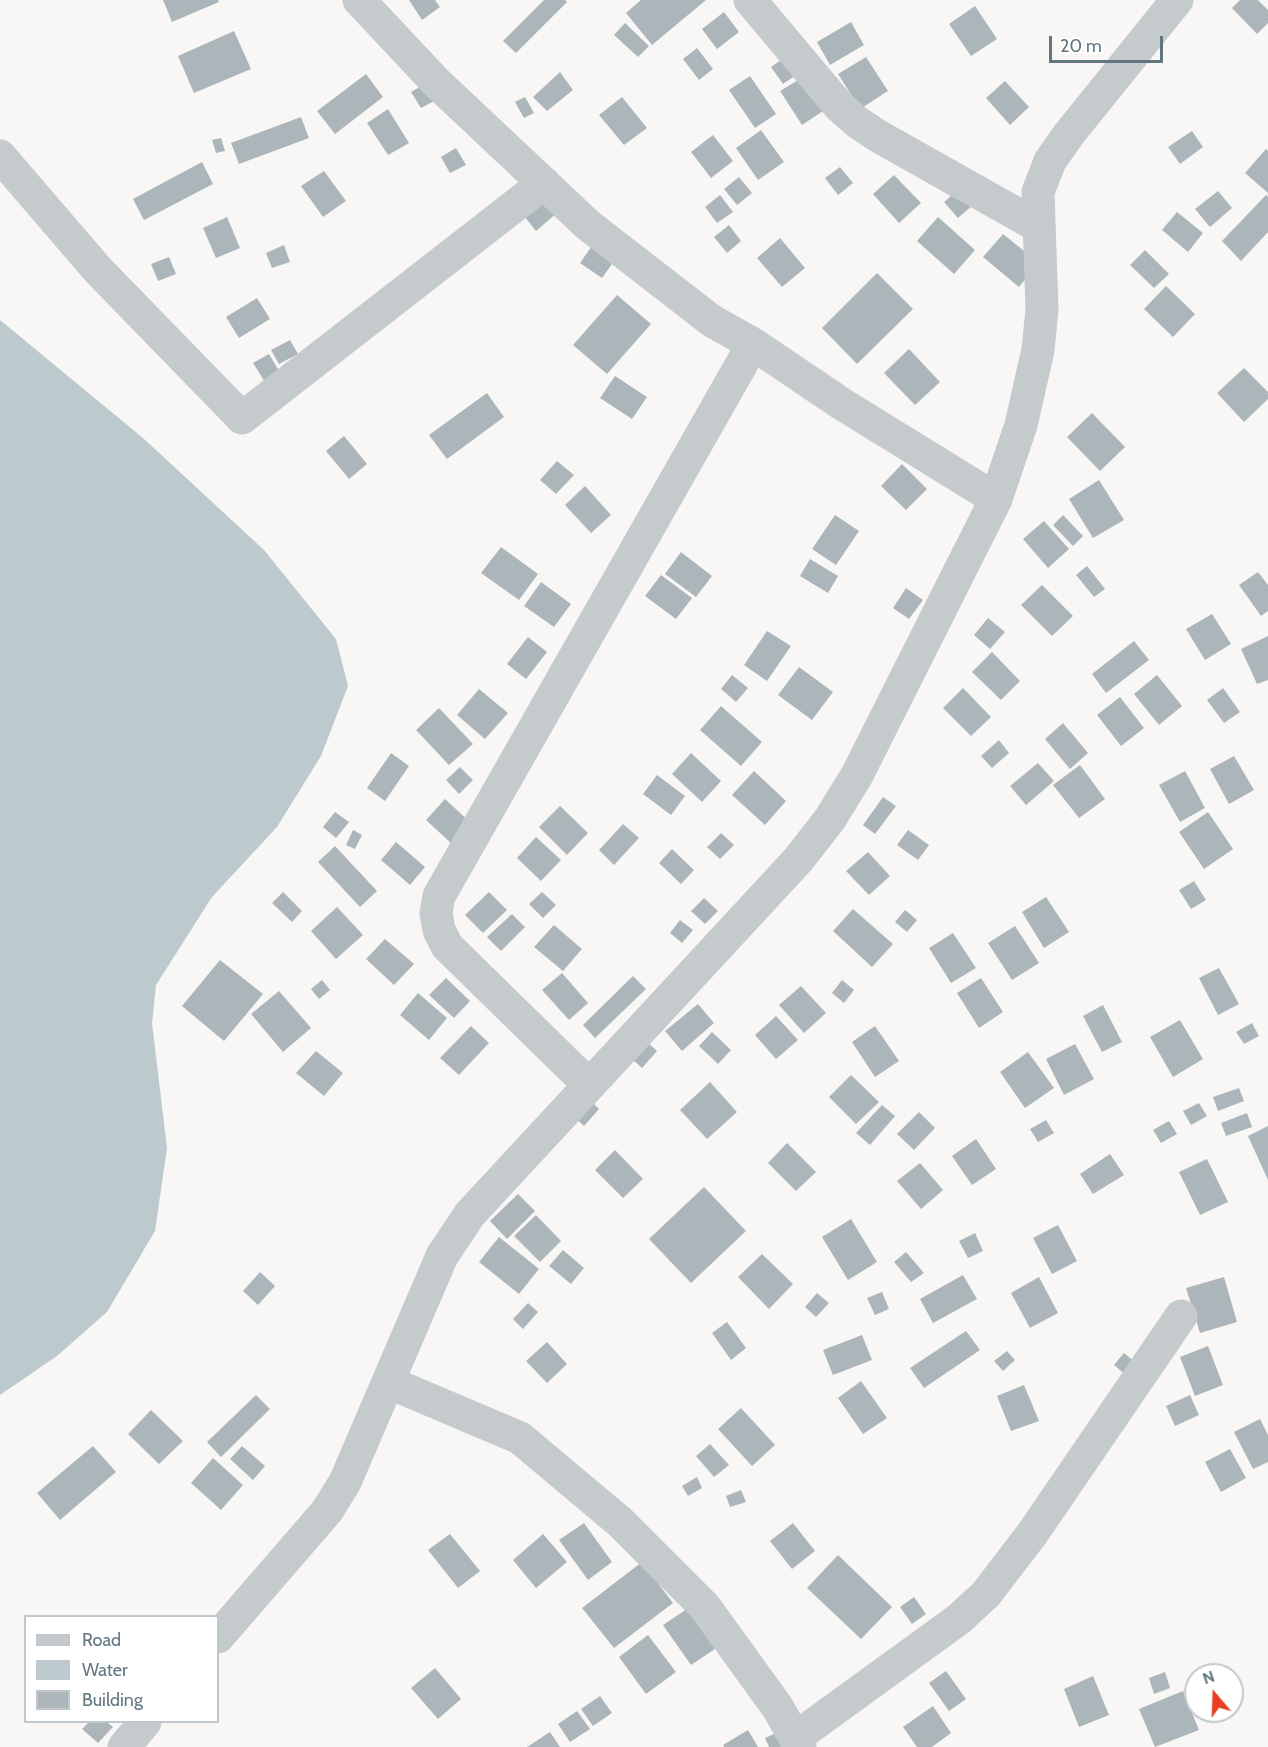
<!DOCTYPE html>
<style>
body{margin:0}
#map{position:relative;width:1268px;height:1747px;overflow:hidden;background:#f8f7f5;font-family:Cabin,sans-serif}
canvas{display:block}
.legend{position:absolute;left:24px;top:1615px;width:195px;height:108px;box-sizing:border-box;background:#fff;border:2px solid #c0c8cd;margin:0;padding:8px 10px;list-style:none;font-size:18px;color:#627681}
.legend li{display:flex;align-items:center;gap:12px;height:30px}
.legend b{width:30px;border:2px solid #c0c8cd}
.north{position:absolute;left:1184px;top:1663px;width:60px;height:60px;box-sizing:border-box;background:#fff;border:2px solid #c0c8cd;border-radius:50%;rotate:341deg;font-size:16px;font-weight:700;line-height:24px;text-align:center;color:#627681}
.north::after{content:'';display:block;margin:auto;width:21px;height:27px;background:#e93e23;clip-path:polygon(50% 0,100% 100%,50% 72%,0 100%)}
.scale{position:absolute;left:1049px;top:36px;width:114px;height:27px;box-sizing:border-box;border:3px solid #627681;border-top:0;padding-left:8px;font-size:18px;line-height:21px;white-space:nowrap;color:#627681;-webkit-text-stroke:4px #fff;paint-order:stroke}
</style>
<div id="map">
<canvas width="1268" height="1747"></canvas>
<ul class="legend">
<li><b style="height:8px;background:#c5cacc"></b>Road</li>
<li><b style="height:16px;background:#bccacd"></b>Water</li>
<li><b style="height:16px;background:#acb6ba"></b>Building</li>
</ul>
<div class="north">N</div>
<div class="scale">20 m</div>
</div>
<script>
const g = document.querySelector('canvas').getContext('2d');
g.lineJoin = 'round';
function paint(path, color) { g.fillStyle = color; g.fill(path, 'evenodd'); }
const poly = rows => new Path2D(rows.map(r => 'M' + r).join(''));
function trace(path, color, width, dash) { g.strokeStyle = color; g.lineWidth = width; g.lineCap = dash ? 'butt' : 'round'; g.setLineDash(dash || []); g.stroke(path); }
const water = poly([
 [0,320,143,438,264,550,336,639,348,686,321,756,277,827,212,897,156,985,152,1023,167,1148,155,1231,107,1312,57,1356,0,1395]
]);
const building = poly([
 [163,0,218,0,219,2,172,22],
 [409,0,435,0,440,7,422,20],
 [544,0,565,0,567,2,516,53,503,41],
 [641,0,706,0,652,45,626,13],
 [1240,0,1258,0,1268,10,1268,23,1257,34,1232,8],
 [975,6,997,39,971,56,949,24],
 [724,12,739,32,717,49,702,29],
 [851,22,864,45,830,65,817,42],
 [625,23,649,46,638,57,614,35],
 [234,31,251,69,194,93,178,56],
 [697,48,713,69,699,80,683,59],
 [787,56,799,73,783,84,771,67],
 [866,57,888,91,860,109,838,74],
 [560,72,573,90,547,111,533,97],
 [366,74,383,97,335,134,317,111],
 [808,74,829,107,802,125,780,91],
 [750,76,776,114,755,128,729,90],
 [1005,81,1029,107,1010,125,986,98],
 [427,83,436,100,421,108,411,92],
 [525,97,534,113,524,118,515,102],
 [622,97,647,128,624,145,599,115],
 [388,109,409,143,388,155,367,123],
 [301,117,309,138,239,164,231,143],
 [761,130,784,162,758,180,736,148],
 [1192,131,1203,147,1180,164,1168,147],
 [713,135,733,161,711,178,691,152],
 [221,138,225,151,216,153,212,140],
 [456,148,466,165,450,173,441,157],
 [1266,149,1268,151,1268,193,1245,173],
 [202,162,213,184,144,220,133,199],
 [840,167,853,183,838,195,825,178],
 [324,171,346,201,323,217,301,186],
 [894,175,921,203,899,223,873,194],
 [739,177,752,193,737,205,724,189],
 [959,189,973,205,958,218,944,202],
 [1218,191,1232,208,1210,227,1195,209],
 [542,193,558,212,536,231,520,211],
 [720,195,733,212,717,223,705,207],
 [1266,195,1268,197,1268,232,1241,261,1222,241],
 [1177,212,1203,233,1188,252,1162,230],
 [227,217,240,248,216,258,203,228],
 [938,217,975,250,954,274,917,241],
 [729,225,741,241,727,253,714,237],
 [1003,234,1039,263,1019,287,983,257],
 [598,237,620,253,602,278,580,263],
 [780,238,805,268,782,287,757,258],
 [284,245,290,262,272,268,266,253],
 [1145,250,1169,274,1154,288,1130,265],
 [169,257,176,274,158,281,151,264],
 [877,273,913,309,857,364,822,328],
 [1166,286,1195,314,1173,337,1144,309],
 [617,295,651,324,607,374,573,345],
 [257,298,270,319,239,338,226,317],
 [290,340,298,354,279,364,271,350],
 [909,349,940,382,915,405,884,373],
 [269,354,285,381,270,390,253,363],
 [1244,368,1268,392,1268,399,1244,422,1217,393],
 [615,376,647,397,632,419,600,398],
 [487,393,504,417,447,459,429,435],
 [1092,413,1125,447,1100,471,1067,437],
 [344,436,367,464,349,479,326,451],
 [557,461,574,475,556,494,540,480],
 [902,464,927,489,906,510,881,486],
 [1099,480,1124,520,1093,538,1069,499],
 [585,486,611,515,591,533,565,505],
 [835,515,859,531,836,565,812,549],
 [1063,515,1083,536,1073,546,1053,525],
 [1044,521,1069,549,1048,568,1023,539],
 [501,547,538,574,519,600,481,573],
 [681,552,712,576,696,597,665,574],
 [810,559,838,576,828,593,800,576],
 [1087,566,1105,589,1094,597,1076,575],
 [1258,572,1268,585,1268,611,1261,616,1239,585],
 [661,575,692,598,676,619,645,596],
 [541,582,571,604,554,627,524,606],
 [1042,585,1073,616,1052,636,1021,605],
 [906,588,923,600,909,619,893,608],
 [1212,614,1231,644,1205,660,1186,629],
 [988,618,1005,632,990,649,974,635],
 [767,631,791,646,767,681,744,665],
 [1268,636,1268,680,1257,684,1241,649],
 [528,637,547,652,526,679,507,664],
 [1134,641,1149,660,1106,693,1092,674],
 [992,652,1020,681,1001,700,972,672],
 [799,667,833,692,812,720,778,695],
 [732,675,748,688,736,702,721,689],
 [1157,675,1182,706,1159,725,1134,694],
 [963,688,991,717,971,736,943,708],
 [1223,688,1240,712,1224,723,1207,700],
 [479,689,508,713,485,739,457,715],
 [1120,697,1144,728,1121,746,1097,715],
 [721,706,762,742,741,766,700,730],
 [439,708,473,744,449,765,416,730],
 [1063,723,1088,753,1070,769,1045,739],
 [999,740,1009,753,992,768,981,756],
 [391,753,409,766,385,801,367,788],
 [691,753,721,781,702,802,672,774],
 [1234,756,1254,790,1229,804,1210,769],
 [1038,763,1054,781,1026,805,1010,786],
 [1080,765,1105,799,1079,818,1053,785],
 [460,767,473,780,459,794,446,780],
 [754,771,786,801,765,825,732,795],
 [1185,771,1205,808,1180,822,1159,785],
 [657,775,685,796,671,815,643,794],
 [883,797,896,806,875,834,863,825],
 [445,799,471,823,452,844,426,820],
 [560,806,588,833,567,855,539,827],
 [335,812,349,822,336,838,323,827],
 [1208,812,1233,849,1204,869,1179,832],
 [623,824,639,838,614,865,599,850],
 [353,830,362,835,355,849,346,845],
 [908,830,929,845,918,860,897,845],
 [721,833,734,845,720,859,707,847],
 [536,837,561,860,541,881,517,858],
 [396,842,425,867,410,885,381,860],
 [335,846,377,891,360,907,318,862],
 [672,849,694,870,681,884,659,863],
 [868,852,890,876,869,895,846,871],
 [1194,881,1206,900,1191,909,1179,890],
 [283,892,302,911,292,922,272,903],
 [489,892,507,910,483,933,465,915],
 [542,892,556,905,543,918,529,904],
 [1046,897,1069,932,1044,948,1022,912],
 [704,898,718,911,705,924,691,911],
 [337,907,363,935,336,959,311,931],
 [853,909,893,944,872,967,833,931],
 [905,910,917,920,907,932,895,922],
 [512,914,525,927,501,951,487,937],
 [680,920,693,930,682,943,670,933],
 [554,925,582,949,563,971,534,947],
 [1015,926,1039,963,1012,980,988,943],
 [953,933,976,968,951,983,929,948],
 [385,939,414,964,394,985,366,959],
 [220,960,263,994,224,1041,182,1006],
 [1219,968,1239,1004,1218,1015,1199,978],
 [562,973,588,1003,569,1020,542,990],
 [633,976,646,989,595,1038,583,1025],
 [446,978,470,1001,454,1018,429,995],
 [981,978,1003,1012,979,1028,957,993],
 [322,980,330,990,319,999,311,989],
 [842,980,854,990,844,1003,832,993],
 [801,986,826,1013,804,1033,779,1005],
 [279,991,311,1028,283,1052,251,1014],
 [418,993,447,1018,429,1040,400,1015],
 [698,1004,714,1023,682,1051,665,1031],
 [1103,1005,1122,1042,1102,1052,1083,1016],
 [776,1016,798,1040,776,1059,755,1035],
 [1180,1020,1203,1059,1173,1077,1150,1037],
 [1252,1023,1259,1036,1244,1044,1236,1032],
 [471,1026,489,1043,459,1075,440,1058],
 [875,1026,899,1061,875,1077,852,1042],
 [712,1032,731,1050,718,1064,699,1046],
 [646,1041,657,1051,642,1068,631,1058],
 [1075,1044,1094,1079,1064,1095,1046,1059],
 [316,1051,343,1073,324,1096,296,1073],
 [1028,1052,1054,1088,1025,1108,1000,1072],
 [851,1075,879,1102,856,1124,829,1097],
 [710,1082,737,1112,707,1139,680,1110],
 [1239,1088,1244,1101,1218,1111,1213,1097],
 [589,1099,599,1109,584,1126,573,1116],
 [1199,1103,1207,1116,1191,1125,1183,1111],
 [882,1105,895,1116,870,1145,856,1133],
 [919,1112,935,1128,914,1150,897,1134],
 [1247,1113,1252,1127,1226,1136,1221,1123],
 [1046,1120,1054,1133,1038,1142,1030,1129],
 [1169,1121,1177,1134,1161,1143,1153,1130],
 [1268,1126,1268,1180,1248,1136],
 [976,1139,996,1169,972,1185,952,1156],
 [787,1143,816,1172,796,1191,768,1163],
 [615,1150,643,1179,623,1198,595,1170],
 [1110,1154,1124,1175,1093,1194,1080,1174],
 [1207,1159,1228,1202,1200,1215,1179,1172],
 [920,1163,943,1190,921,1209,897,1181],
 [704,1187,746,1231,691,1283,649,1239],
 [518,1194,535,1211,507,1239,490,1221],
 [536,1215,561,1241,540,1262,514,1236],
 [851,1219,877,1262,848,1280,822,1237],
 [1058,1225,1077,1261,1052,1274,1033,1238],
 [975,1233,983,1251,968,1258,959,1241],
 [499,1237,539,1269,519,1294,479,1262],
 [563,1250,584,1268,571,1284,549,1266],
 [906,1252,924,1273,911,1282,894,1262],
 [762,1254,793,1284,769,1309,738,1277],
 [260,1272,275,1286,258,1305,243,1291],
 [963,1275,977,1299,933,1323,920,1299],
 [1039,1277,1058,1313,1030,1328,1011,1293],
 [1224,1277,1237,1322,1200,1333,1186,1288],
 [882,1292,889,1309,875,1315,867,1298],
 [817,1293,829,1303,816,1317,805,1307],
 [528,1303,538,1312,523,1329,513,1319],
 [727,1322,746,1348,731,1360,712,1333],
 [966,1331,980,1350,924,1388,910,1368],
 [862,1335,872,1360,833,1375,823,1350],
 [547,1342,567,1364,547,1383,526,1361],
 [1208,1346,1223,1385,1195,1396,1180,1357],
 [1007,1351,1015,1360,1003,1371,994,1361],
 [1124,1353,1136,1363,1126,1375,1114,1365],
 [861,1381,887,1418,863,1434,838,1398],
 [1024,1385,1039,1421,1011,1431,997,1396],
 [256,1395,270,1409,221,1457,207,1442],
 [1190,1395,1199,1415,1175,1426,1166,1406],
 [741,1408,775,1445,752,1466,718,1429],
 [151,1410,183,1441,159,1464,128,1434],
 [1260,1419,1268,1435,1268,1462,1253,1469,1234,1432],
 [710,1444,729,1465,714,1477,696,1456],
 [93,1446,116,1472,60,1520,37,1493],
 [242,1446,265,1466,253,1480,230,1459],
 [1230,1449,1246,1478,1221,1492,1205,1462],
 [213,1458,243,1485,221,1510,191,1483],
 [697,1477,702,1488,688,1496,682,1486],
 [741,1490,746,1502,730,1507,726,1496],
 [584,1523,612,1562,588,1580,559,1540],
 [793,1523,815,1551,792,1569,770,1541],
 [450,1534,480,1571,458,1588,428,1550],
 [543,1534,567,1562,536,1588,513,1560],
 [838,1555,892,1607,861,1639,807,1588],
 [642,1562,673,1603,614,1648,582,1608],
 [914,1597,926,1614,912,1624,900,1607],
 [687,1609,715,1649,691,1665,663,1625],
 [648,1635,676,1672,646,1694,619,1657],
 [435,1668,461,1699,438,1719,411,1688],
 [946,1671,966,1699,949,1711,929,1683],
 [1165,1672,1170,1688,1154,1694,1149,1678],
 [1093,1676,1109,1715,1079,1727,1064,1689],
 [1183,1691,1199,1730,1155,1747,1139,1709],
 [600,1696,612,1713,593,1726,581,1709],
 [933,1706,951,1733,932,1747,917,1747,903,1727],
 [577,1711,590,1729,570,1742,558,1724],
 [89,1722,107,1722,113,1727,98,1743,82,1729],
 [748,1730,758,1747,724,1747,723,1745],
 [781,1731,787,1747,769,1747,765,1738],
 [550,1732,560,1747,527,1747]
]);
const minor = poly([
 [359,0,436,82,588,225,712,321,753,344,842,404,996,499],
 [750,0,839,106,857,122,878,136,1038,226],
 [0,156,98,270,242,418,544,183],
 [589,1085,447,946,439,930,436,913,439,896,753,344],
 [388,1382,520,1438,620,1522,705,1607,778,1708,800,1747],
 [218,1637,327,1511,345,1482,442,1256,470,1214,798,860,830,819,857,775,996,499,1021,425,1038,350,1042,309,1038,192,1050,161,1069,134,1177,0],
 [795,1738,959,1619,986,1594,1032,1534,1181,1316],
 [124,1747,145,1722]
]);
paint(water, '#bccacd');
paint(building, '#acb6ba');
trace(minor, '#c5cacc', 33);
</script>
